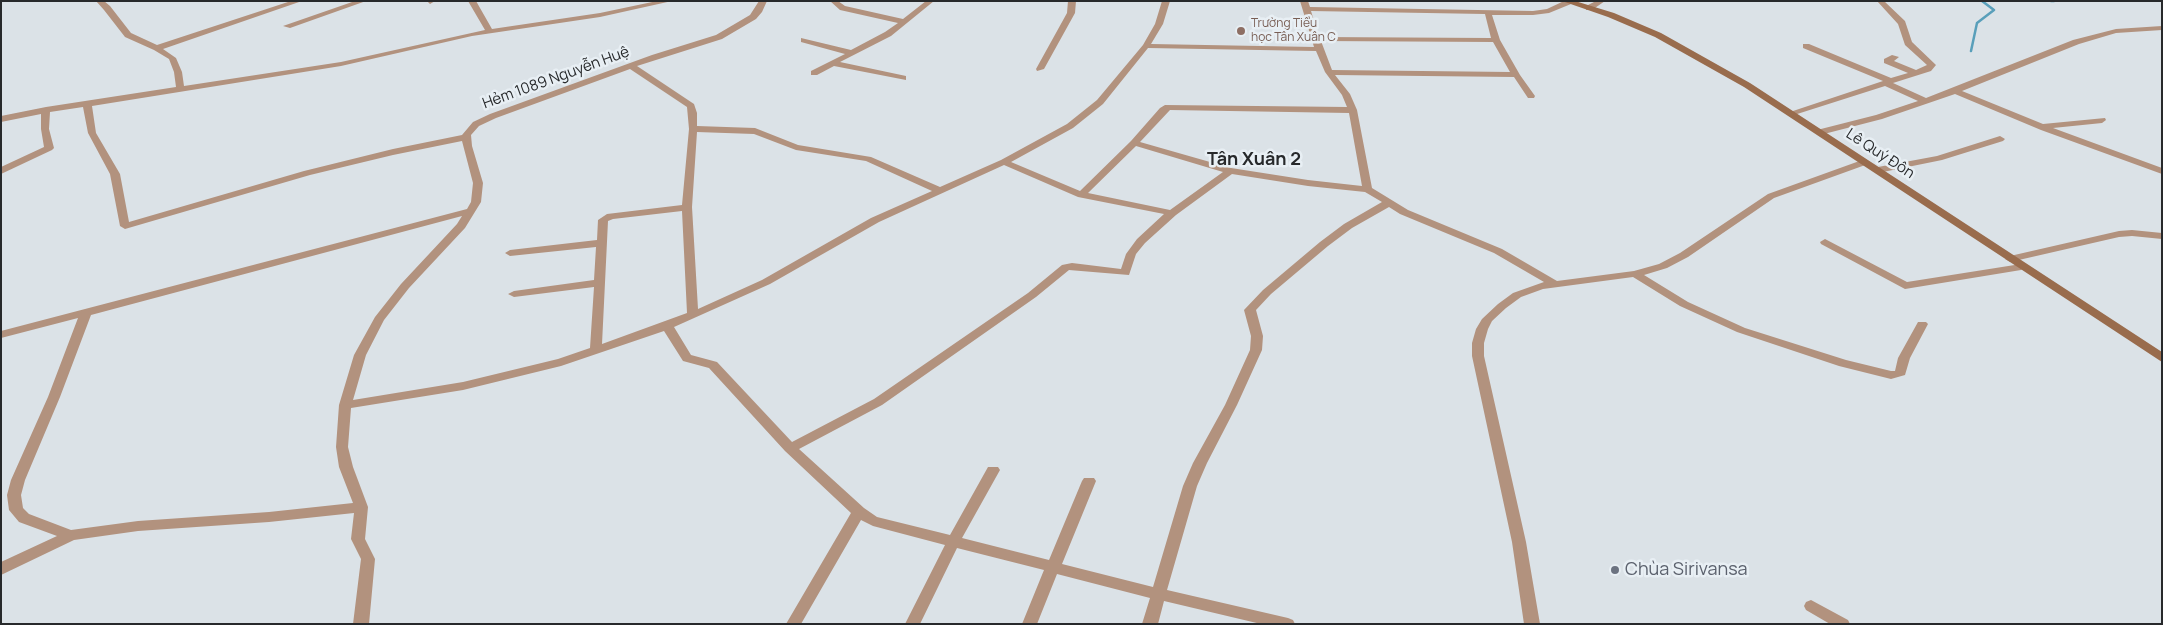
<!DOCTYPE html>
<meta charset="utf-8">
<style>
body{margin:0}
#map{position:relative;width:2163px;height:625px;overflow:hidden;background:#dbe2e7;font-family:Manrope,sans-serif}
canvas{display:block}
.frame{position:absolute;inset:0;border:2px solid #27292b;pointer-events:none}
</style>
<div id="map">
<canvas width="2163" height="625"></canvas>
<div class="frame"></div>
</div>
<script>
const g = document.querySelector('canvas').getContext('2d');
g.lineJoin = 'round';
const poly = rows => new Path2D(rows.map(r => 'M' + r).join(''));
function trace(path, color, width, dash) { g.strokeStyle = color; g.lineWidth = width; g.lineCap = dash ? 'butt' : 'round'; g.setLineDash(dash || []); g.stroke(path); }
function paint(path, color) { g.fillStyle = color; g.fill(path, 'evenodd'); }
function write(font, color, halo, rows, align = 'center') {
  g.font = font + ' Manrope,sans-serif'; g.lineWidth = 5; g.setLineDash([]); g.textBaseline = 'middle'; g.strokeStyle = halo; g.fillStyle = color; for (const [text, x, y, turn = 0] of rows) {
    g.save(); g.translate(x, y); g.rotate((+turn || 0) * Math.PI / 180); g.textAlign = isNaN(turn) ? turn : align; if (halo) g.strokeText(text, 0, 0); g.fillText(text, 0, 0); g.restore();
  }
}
const stream = poly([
 [2051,1,2054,1],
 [1971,51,1977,23,1994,10,1982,1]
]);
const street = poly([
 [96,1,104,1,110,6,131,33,157,45,291,1,302,1,163,49,176,58,182,72,184,86,341,62,485,30,468,1,476,1,492,29,600,13,657,1,672,1,600,17,472,36,341,66,92,106,96,133,120,174,129,222,304,171,393,149,462,135,473,122,490,114,652,55,716,35,750,15,759,1,767,1,762,12,756,19,722,39,637,66,694,104,697,113,697,126,755,128,798,145,871,157,940,187,1001,160,1067,124,1097,100,1143,45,1155,24,1162,1,1170,1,1163,24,1151,44,1314,47,1300,1,1308,1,1310,7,1533,11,1547,9,1564,1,1571,1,1571,4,1549,13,1533,15,1492,15,1500,40,1520,75,1535,96,1534,98,1528,98,1514,77,1335,75,1350,94,1357,110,1372,188,1408,210,1502,249,1557,281,1634,271,1659,264,1680,253,1768,194,1865,159,1870,162,1868,164,1774,198,1688,257,1667,268,1644,275,1688,302,1745,328,1846,360,1891,371,1895,371,1898,358,1918,322,1926,322,1928,324,1910,358,1905,375,1891,379,1839,366,1737,332,1680,306,1633,277,1543,289,1521,297,1506,308,1492,321,1488,329,1484,343,1484,356,1526,542,1540,624,1524,624,1512,542,1472,356,1472,343,1476,329,1482,319,1498,304,1513,293,1544,282,1494,253,1400,214,1389,207,1352,228,1328,246,1271,294,1256,310,1263,336,1262,350,1237,405,1207,463,1197,486,1167,590,1288,618,1293,620,1295,624,1261,624,1164,601,1158,624,1142,624,1150,598,1057,574,1037,624,1022,624,1044,570,957,548,920,624,905,624,945,545,873,526,861,520,801,624,786,624,851,513,785,451,709,368,683,361,664,331,561,366,463,390,351,408,348,447,353,467,368,507,365,539,375,559,369,624,353,624,361,559,351,539,354,513,269,522,138,531,74,540,1,575,1,562,57,536,19,522,9,510,7,495,11,480,48,397,78,318,1,338,1,331,467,209,471,202,473,183,462,141,393,155,310,175,125,229,120,226,110,174,88,133,83,107,50,112,49,129,54,148,52,150,1,174,1,167,44,147,41,129,41,114,1,122,1,116,46,107,176,87,174,72,169,59,154,50,125,37,104,10,96,1],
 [1311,11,1485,14,1491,38,1319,37,1311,11],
 [1321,41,1493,42,1510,72,1332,70,1321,41],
 [1148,48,1316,51,1325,72,1342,95,1347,107,1165,105,1160,108,1131,141,1080,191,1011,162,1073,128,1103,104,1148,48],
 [630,69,687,107,689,129,682,205,607,214,598,220,597,240,510,250,505,253,510,256,596,247,594,280,514,291,508,294,514,297,594,287,590,348,558,359,463,382,353,400,366,355,384,320,409,288,465,228,481,202,483,183,472,146,471,135,479,126,496,118,630,69],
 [1170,110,1349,113,1362,186,1308,180,1231,168,1140,142,1170,110],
 [697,132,754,134,796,150,866,161,932,191,871,218,762,280,698,309,692,207,697,132],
 [1136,146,1223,172,1170,210,1088,193,1136,146],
 [1004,165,1078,197,1164,214,1137,239,1126,254,1121,269,1072,263,1062,265,1028,293,874,399,792,442,717,362,691,355,674,327,770,284,879,222,1004,165],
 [1232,174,1308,186,1365,192,1382,202,1344,224,1320,242,1263,290,1244,310,1251,336,1250,350,1225,405,1193,463,1183,486,1153,587,1062,564,1096,481,1094,478,1084,478,1082,481,1049,560,962,538,1000,470,998,467,988,467,950,535,877,517,864,508,799,449,882,405,1036,297,1069,270,1129,275,1136,254,1145,243,1176,215,1232,174],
 [682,211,687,313,602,344,608,221,613,219,682,211],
 [462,216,457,224,401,284,375,317,354,355,339,405,336,447,339,467,353,503,269,512,138,521,71,530,29,514,23,508,21,495,25,480,60,397,91,315,462,216],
 [355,1,366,1,290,28,283,26,355,1],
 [427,1,435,1,430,4,427,1],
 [830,1,838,1,845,6,903,19,926,1,934,1,891,36,840,62,906,76,906,80,834,66,817,75,811,75,811,71,845,54,801,42,801,38,851,50,885,32,898,23,840,10,830,1],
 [1068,1,1076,1,1075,13,1044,69,1037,71,1036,69,1067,13,1068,1],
 [1596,1,1605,1,1592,10,1586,10,1586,6,1596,1],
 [1877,1,1884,1,1905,21,1912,42,1936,65,1931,71,1893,83,1926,98,2073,40,2116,29,2162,26,2162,30,2116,33,2079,44,1962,91,2043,124,2105,118,2106,120,2102,123,2053,128,2162,168,2162,174,2041,130,1955,94,1882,119,1820,135,1817,134,1817,130,1876,115,1918,101,1885,86,1794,115,1788,115,1787,113,1883,81,1803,48,1803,44,1809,44,1891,78,1908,73,1884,63,1884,59,1892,55,1899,57,1894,61,1916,70,1927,65,1905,45,1898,24,1877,1],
 [2000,136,2005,139,2003,141,1942,160,1878,173,1873,170,1878,167,1937,156,2000,136],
 [2132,230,2162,233,2162,239,2132,236,2119,237,2010,262,2005,259,2010,256,2119,231,2132,230],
 [1825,239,1907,282,2021,264,2026,267,2021,270,1905,289,1821,244,1820,242,1825,239],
 [1811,600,1848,620,1850,624,1830,624,1806,610,1804,606,1806,602,1811,600]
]);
const secondary = poly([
 [1562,1,1575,1,1614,13,1661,33,1750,83,2162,352,2162,362,1744,87,1655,37,1608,17,1562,1]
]);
const markers = [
 [1241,31,5,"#8d6e63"],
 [1615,570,5,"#6b7280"]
];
const farEducationnames = [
 ["Trường Tiểu",1251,24],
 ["học Tân Xuân C",1251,38]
];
const streetNames = [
 ["Hẻm 1089 Nguyễn Huệ",556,78,-20],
 ["Lê Quý Đôn",1880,154,33]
];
const quarterNames = [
 ["Tân Xuân 2",1254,160]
];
const nearWorshipnames = [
 ["Chùa Sirivansa",1625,570]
];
trace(stream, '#599fba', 2.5);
paint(street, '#b2927e');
paint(secondary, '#996c4d');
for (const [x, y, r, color] of markers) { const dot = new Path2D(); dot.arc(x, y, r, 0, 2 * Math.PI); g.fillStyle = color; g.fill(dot); trace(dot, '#e8eff4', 2); }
write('12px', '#785e54', '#e8eff4', farEducationnames, 'left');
write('15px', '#27292b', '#e8eff4', streetNames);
write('bold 18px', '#27292b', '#e8eff4', quarterNames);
write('18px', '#5b616d', '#e8eff4', nearWorshipnames, 'left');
</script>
